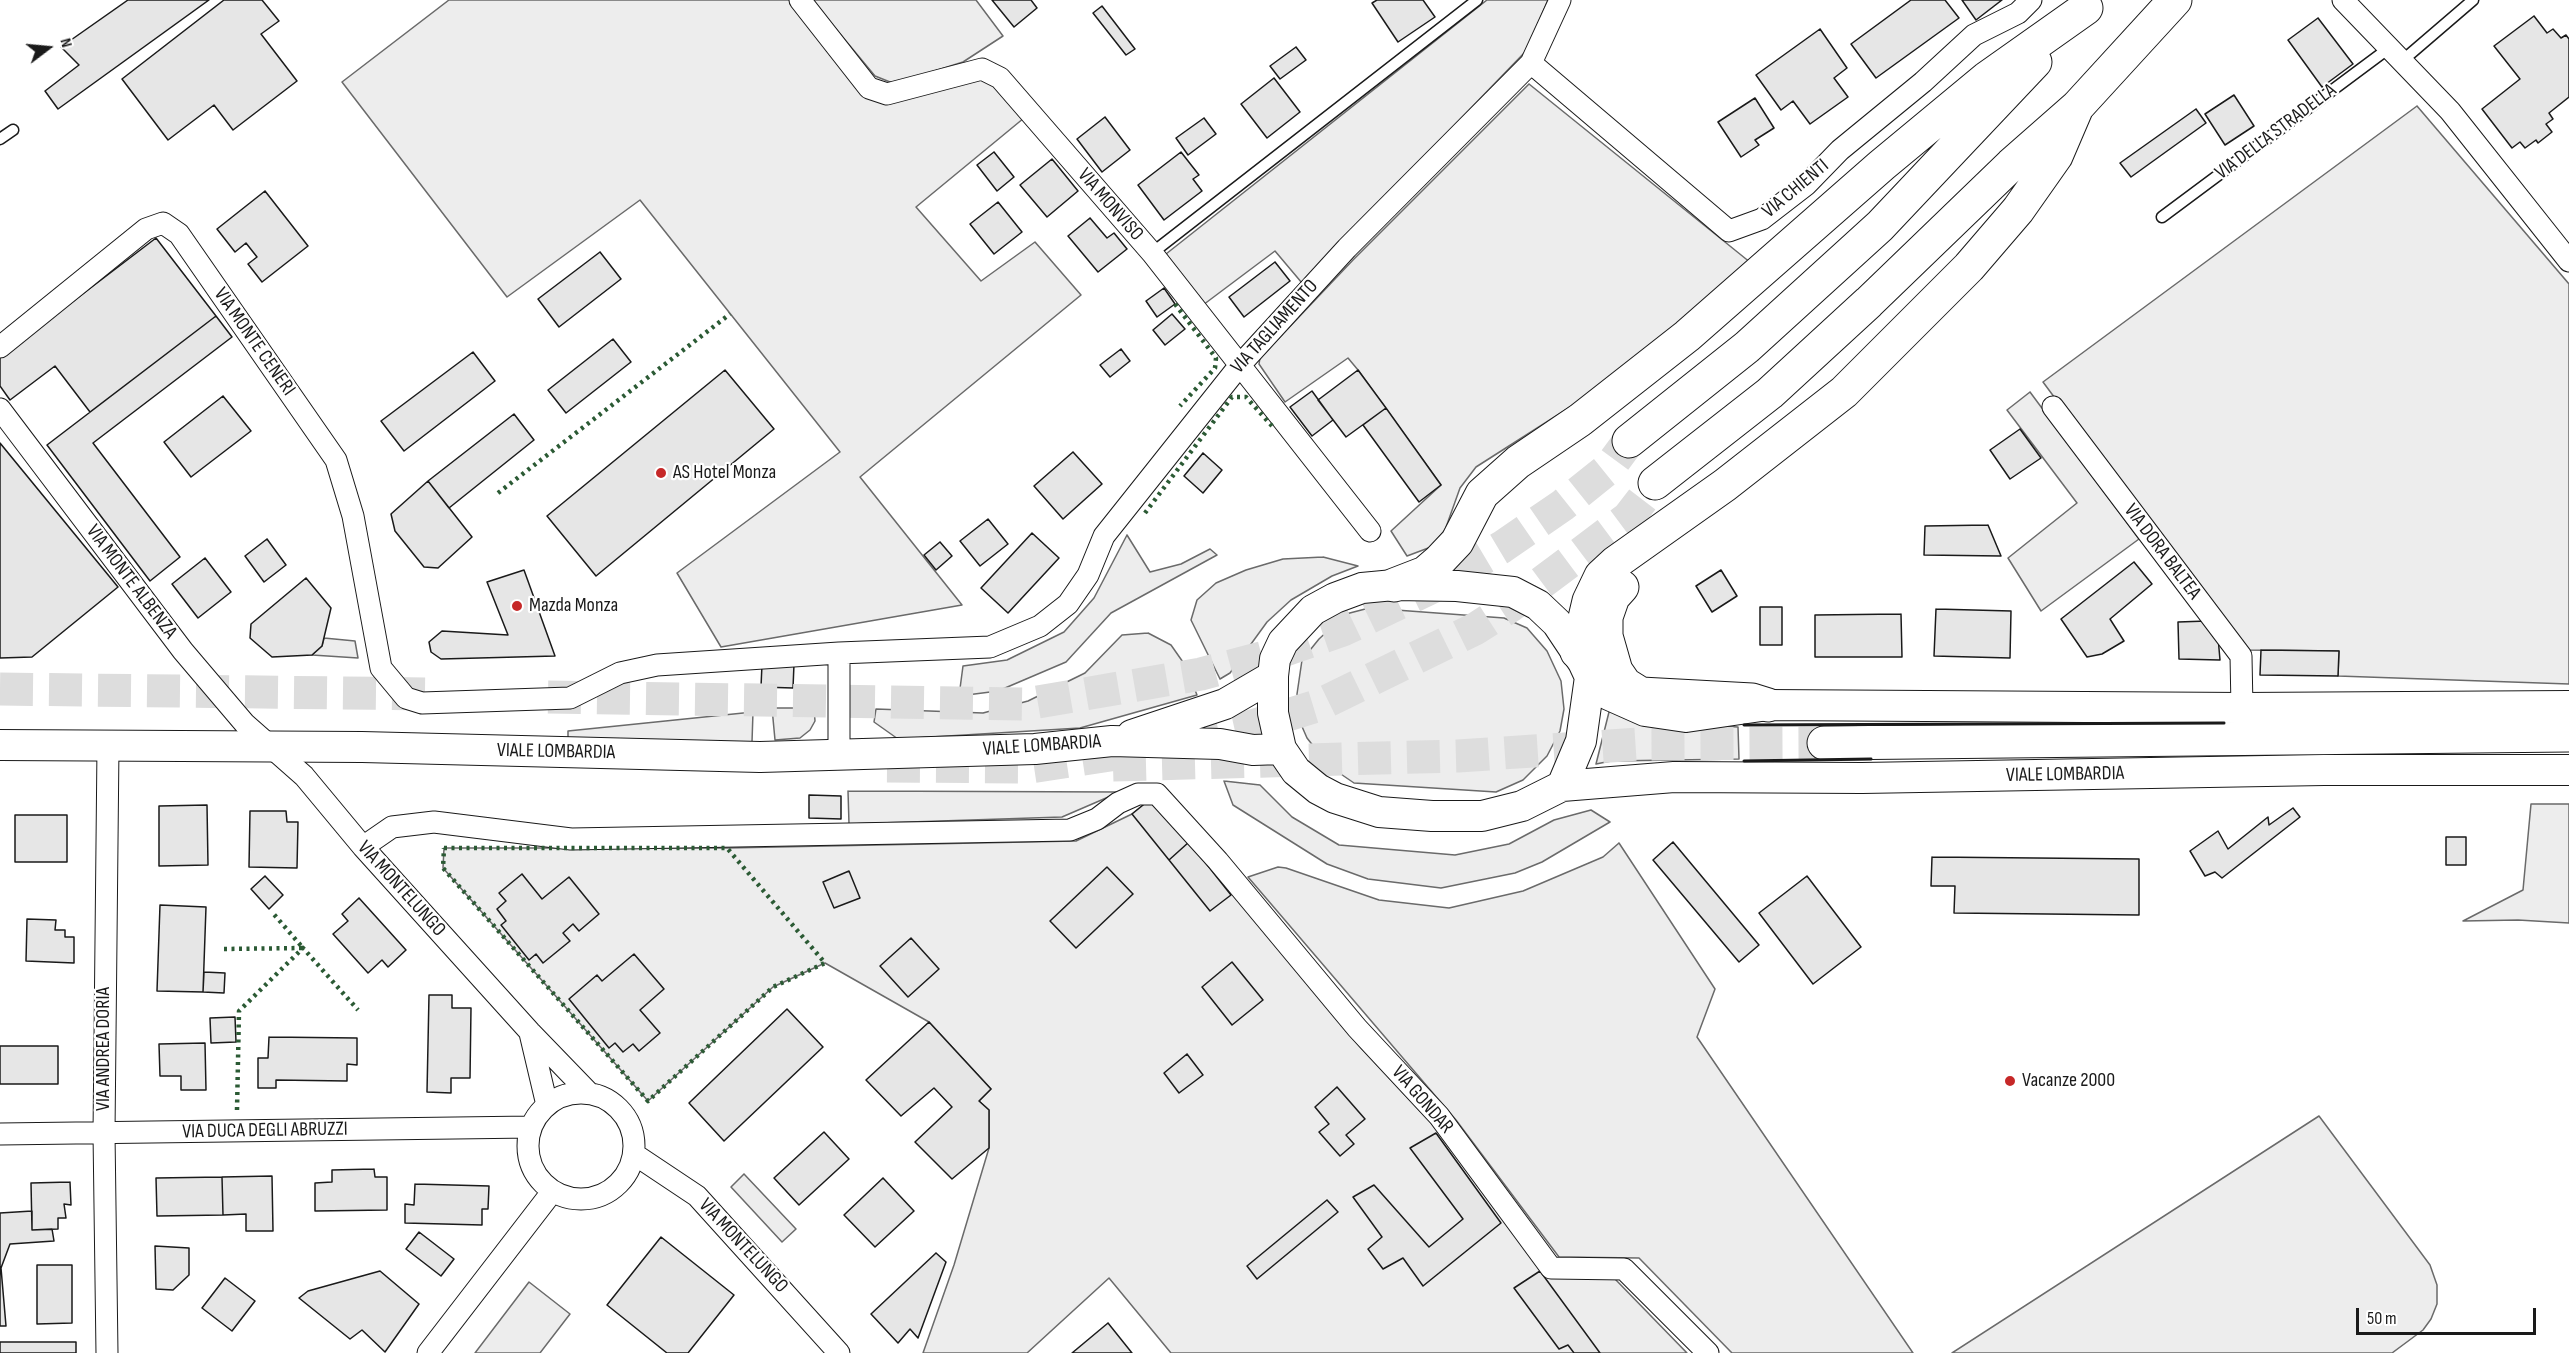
<!DOCTYPE html>
<style>
body{margin:0}
#map{position:relative;width:2569px;height:1353px;overflow:hidden;background:#fff;font-family:"Sofia Sans Condensed",sans-serif}
canvas{display:block}
.north{position:absolute;left:18px;top:18px;width:60px;height:60px;-webkit-text-stroke:4px #fff;paint-order:stroke;rotate:74deg;font-size:16px;font-weight:700;line-height:24px;text-align:center;color:#1a1a1a}
.north::after{content:'';display:block;margin:auto;width:21px;height:27px;background:#1a1a1a;clip-path:polygon(50% 0,100% 100%,50% 72%,0 100%)}
.scale{position:absolute;left:2356px;top:1308px;width:180px;height:27px;box-sizing:border-box;border:3px solid #1a1a1a;border-top:0;padding-left:8px;font-size:18px;line-height:21px;white-space:nowrap;color:#1a1a1a;-webkit-text-stroke:4px #fff;paint-order:stroke}
</style>
<div id="map">
<canvas width="2569" height="1353"></canvas>
<div class="north">N</div>
<div class="scale">50 m</div>
</div>
<script>
const g = document.querySelector('canvas').getContext('2d');
g.lineJoin = 'round';
function paint(path, color) { g.fillStyle = color; g.fill(path, 'evenodd'); }
const poly = rows => new Path2D(rows.map(r => 'M' + r).join(''));
function trace(path, color, width, dash) { g.strokeStyle = color; g.lineWidth = width; g.lineCap = dash ? 'butt' : 'round'; g.setLineDash(dash || []); g.stroke(path); }
function write(font, color, halo, rows, align = 'center') {
  g.font = font + ' "Sofia Sans Condensed",sans-serif'; g.lineWidth = 4.5; g.setLineDash([]); g.textBaseline = 'middle'; g.strokeStyle = halo; g.fillStyle = color; for (const [text, x, y, turn = 0] of rows) {
    g.save(); g.translate(x, y); g.rotate((+turn || 0) * Math.PI / 180); g.textAlign = isNaN(turn) ? turn : align; if (halo) g.strokeText(text, 0, 0); g.fillText(text, 0, 0); g.restore();
  }
}
const built = poly([
 [449,0,789,0,863,94,982,78,996,85,1024,118,916,207,981,281,1035,242,1081,295,860,477,962,605,721,647,677,573,840,452,640,200,507,297,342,82,449,0],
 [812,0,976,0,1003,36,963,62,903,81,890,82,875,76,812,0],
 [1487,0,1548,0,1527,50,1302,283,1275,251,1203,305,1166,254,1487,0],
 [1529,84,1751,263,1674,328,1578,402,1476,467,1460,488,1445,530,1431,547,1407,556,1391,531,1441,485,1358,370,1348,358,1285,402,1259,364,1260,358,1353,260,1529,84],
 [2417,106,2569,284,2569,684,2338,676,2339,651,2242,650,2043,382,2417,106],
 [2030,392,2139,539,2041,611,2008,558,2077,503,2007,410,2030,392],
 [1127,535,1150,572,1181,564,1210,549,1217,555,1111,613,1066,662,998,691,959,696,963,666,1007,660,1064,632,1094,598,1127,535],
 [1323,557,1358,566,1332,576,1291,600,1267,622,1230,673,1220,679,1191,620,1197,600,1216,583,1246,570,1283,559,1323,557],
 [1369,608,1504,618,1527,628,1547,651,1561,681,1564,709,1560,731,1547,756,1523,780,1496,792,1354,783,1329,766,1307,738,1300,722,1297,694,1302,660,1319,639,1346,614,1369,608],
 [1148,633,1171,645,1185,665,1197,695,1080,728,898,739,874,722,876,709,983,713,1028,701,1085,673,1122,635,1148,633],
 [324,638,355,641,358,658,312,655,322,646,324,638],
 [772,708,814,708,815,721,810,730,800,738,775,740,772,708],
 [1610,708,1634,721,1738,727,1739,759,1611,761,1596,764,1610,708],
 [753,712,752,742,568,740,568,731,753,712],
 [1224,781,1260,785,1292,817,1339,845,1455,855,1509,844,1554,820,1591,810,1610,822,1542,862,1515,873,1441,888,1368,879,1327,864,1233,805,1224,781],
 [848,791,1120,792,1062,817,849,824,848,791],
 [1153,797,1360,1047,1432,1124,1547,1276,1615,1279,1687,1353,1171,1353,1109,1278,1027,1353,923,1353,954,1265,989,1148,989,1110,979,1101,991,1089,929,1022,825,963,773,987,648,1101,443,868,444,848,727,848,1076,841,1132,814,1153,797],
 [2531,804,2569,804,2569,923,2518,920,2463,921,2523,890,2531,804],
 [1619,843,1715,989,1697,1037,1913,1353,1732,1353,1639,1258,1559,1257,1456,1120,1248,877,1278,867,1286,868,1379,900,1449,908,1523,891,1603,857,1619,843],
 [2319,1116,2430,1265,2437,1285,2437,1304,2431,1319,2423,1330,2392,1353,1952,1353,2319,1116],
 [744,1174,796,1229,782,1242,731,1187,744,1174],
 [529,1282,570,1314,540,1353,475,1353,529,1282]
]);
const building = poly([
 [128,0,209,0,58,109,45,91,79,65,61,47,128,0],
 [224,0,262,0,279,21,261,34,297,81,233,130,214,105,168,140,122,79,224,0],
 [992,0,1031,0,1037,8,1014,27,992,0],
 [1377,0,1423,0,1435,17,1398,42,1372,3,1377,0],
 [1911,0,1945,0,1959,18,1876,78,1851,44,1911,0],
 [1962,0,2002,0,1976,20,1962,0],
 [1102,6,1135,49,1126,55,1093,13,1102,6],
 [2534,16,2547,33,2553,29,2561,38,2566,35,2569,39,2569,97,2549,113,2553,119,2546,124,2552,132,2538,143,2536,140,2525,148,2520,142,2512,148,2482,109,2520,79,2494,46,2534,16],
 [2318,18,2353,64,2322,87,2288,40,2318,18],
 [1820,29,1847,68,1834,78,1848,97,1810,124,1793,101,1781,110,1756,75,1820,29],
 [1296,47,1306,60,1280,79,1270,66,1296,47],
 [1274,78,1300,112,1267,138,1241,104,1274,78],
 [2234,95,2254,126,2225,145,2205,114,2234,95],
 [1755,98,1774,128,1755,140,1759,145,1741,157,1718,122,1755,98],
 [2196,109,2206,123,2131,177,2120,163,2196,109],
 [1105,117,1130,150,1102,172,1077,139,1105,117],
 [1204,118,1216,134,1188,155,1176,138,1204,118],
 [994,152,1014,177,997,191,977,165,994,152],
 [1181,152,1199,175,1193,179,1202,191,1164,220,1138,185,1181,152],
 [1052,159,1078,191,1047,217,1020,185,1052,159],
 [265,191,308,246,262,282,248,264,257,257,246,243,235,252,217,229,265,191],
 [998,202,1022,232,994,254,970,224,998,202],
 [1090,218,1107,238,1114,233,1127,249,1098,272,1068,236,1090,218],
 [156,238,216,316,90,412,55,366,10,400,0,386,0,357,156,238],
 [600,252,621,279,559,327,538,299,600,252],
 [1275,262,1290,281,1244,317,1229,297,1275,262],
 [1164,288,1175,304,1157,317,1146,301,1164,288],
 [1172,314,1185,329,1165,345,1153,330,1172,314],
 [216,316,232,337,93,443,180,557,150,581,47,445,216,316],
 [613,339,631,362,566,413,548,390,613,339],
 [1121,349,1130,361,1110,377,1100,365,1121,349],
 [473,352,495,381,404,451,381,421,473,352],
 [725,370,774,429,596,576,547,516,725,370],
 [1358,370,1386,408,1346,437,1318,400,1358,370],
 [1312,391,1333,420,1312,436,1290,407,1312,391],
 [223,396,251,431,191,477,164,442,223,396],
 [1386,408,1441,485,1419,502,1363,425,1386,408],
 [514,414,534,440,449,508,428,481,514,414],
 [2020,429,2041,458,2010,479,1990,450,2020,429],
 [0,443,118,587,32,657,0,658,0,443],
 [1073,452,1102,484,1063,519,1034,486,1073,452],
 [1203,453,1222,470,1203,493,1184,476,1203,453],
 [428,481,472,537,438,568,424,567,395,531,391,514,428,481],
 [988,519,1008,544,980,566,960,541,988,519],
 [1988,525,2001,556,1924,555,1925,526,1988,525],
 [1032,533,1059,558,1008,613,981,588,1032,533],
 [267,539,286,565,264,582,245,556,267,539],
 [940,542,952,556,936,570,924,555,940,542],
 [205,558,231,592,198,618,172,584,205,558],
 [2134,562,2152,584,2110,619,2124,641,2102,654,2087,657,2061,619,2134,562],
 [524,570,555,656,441,659,431,652,429,642,442,631,508,635,487,582,524,570],
 [1721,570,1737,596,1712,612,1696,586,1721,570],
 [306,578,331,608,322,646,312,655,272,657,250,638,251,624,306,578],
 [1760,607,1782,607,1782,645,1760,645,1760,607],
 [1936,609,2011,611,2010,658,1934,656,1936,609],
 [1901,614,1902,657,1815,657,1815,615,1901,614],
 [2207,621,2218,637,2220,660,2179,659,2178,622,2207,621],
 [2261,650,2339,651,2338,676,2260,675,2261,650],
 [762,664,794,664,793,688,761,687,762,664],
 [809,795,841,796,841,819,809,818,809,795],
 [1153,797,1189,842,1169,860,1132,814,1153,797],
 [207,805,208,865,159,866,159,806,207,805],
 [2293,808,2300,817,2222,878,2215,872,2205,876,2190,851,2218,831,2228,849,2268,817,2269,825,2293,808],
 [250,811,286,811,287,822,298,822,297,868,249,867,250,811],
 [15,815,67,815,67,862,15,862,15,815],
 [2446,837,2466,837,2466,865,2446,865,2446,837],
 [1189,842,1231,895,1210,911,1169,860,1189,842],
 [1673,842,1759,945,1739,962,1653,860,1673,842],
 [1932,857,2139,859,2139,915,1954,913,1955,886,1931,886,1932,857],
 [1107,867,1133,894,1076,948,1050,921,1107,867],
 [849,871,860,898,834,908,823,882,849,871],
 [522,874,542,899,569,877,599,914,579,931,573,924,563,933,570,941,543,963,536,954,529,960,501,925,506,921,497,909,506,901,499,893,522,874],
 [265,876,283,895,269,909,251,889,265,876],
 [1807,876,1861,947,1813,984,1759,913,1807,876],
 [359,898,406,950,388,967,382,960,368,973,333,934,348,921,342,914,359,898],
 [160,905,206,907,203,992,157,991,160,905],
 [27,919,56,920,55,930,65,930,65,937,74,937,74,963,26,961,27,919],
 [911,938,939,969,908,997,880,966,911,938],
 [634,954,664,989,640,1010,660,1033,639,1051,633,1044,623,1052,615,1043,609,1048,569,999,597,975,602,981,634,954],
 [1232,962,1263,1000,1232,1025,1202,987,1232,962],
 [204,972,225,973,224,993,203,992,204,972],
 [429,995,452,995,452,1008,471,1008,470,1078,451,1078,451,1093,427,1092,429,995],
 [787,1009,823,1047,724,1141,689,1103,787,1009],
 [235,1017,236,1042,211,1043,210,1018,235,1017],
 [929,1022,991,1089,979,1101,989,1110,989,1148,952,1179,915,1142,952,1107,934,1088,901,1116,866,1080,929,1022],
 [269,1037,357,1038,357,1065,347,1064,347,1081,276,1080,276,1088,258,1088,258,1058,268,1058,269,1037],
 [205,1043,206,1090,181,1090,181,1076,160,1076,159,1044,205,1043],
 [0,1046,58,1046,58,1084,0,1084,0,1046],
 [1187,1054,1203,1075,1179,1093,1164,1073,1187,1054],
 [1337,1087,1365,1119,1346,1135,1354,1144,1340,1156,1319,1132,1329,1124,1315,1107,1337,1087],
 [824,1132,849,1159,799,1205,774,1178,824,1132],
 [1436,1133,1501,1223,1423,1286,1403,1258,1383,1269,1368,1249,1382,1237,1353,1197,1374,1185,1429,1247,1463,1219,1410,1148,1436,1133],
 [374,1169,375,1177,387,1177,387,1210,315,1211,315,1183,332,1182,332,1170,374,1169],
 [272,1176,273,1231,246,1231,246,1214,223,1215,222,1177,272,1176],
 [222,1177,223,1215,157,1216,156,1178,222,1177],
 [883,1178,914,1211,875,1247,844,1215,883,1178],
 [70,1182,71,1205,64,1204,66,1218,58,1218,58,1229,32,1230,31,1183,70,1182],
 [415,1184,489,1186,488,1209,482,1209,482,1225,405,1223,405,1204,414,1205,415,1184],
 [1327,1200,1338,1212,1257,1279,1247,1266,1327,1200],
 [32,1211,32,1230,52,1229,54,1241,10,1244,1,1268,6,1326,0,1326,0,1213,32,1211],
 [419,1232,454,1259,441,1276,406,1249,419,1232],
 [661,1237,734,1295,688,1353,667,1353,607,1305,661,1237],
 [155,1246,189,1248,189,1275,173,1290,156,1289,155,1246],
 [936,1253,946,1262,918,1338,910,1329,898,1343,871,1314,936,1253],
 [37,1265,72,1265,72,1323,37,1324,37,1265],
 [380,1271,419,1304,385,1352,362,1330,350,1339,299,1298,308,1291,380,1271],
 [1540,1271,1600,1353,1574,1353,1568,1345,1559,1349,1514,1288,1540,1271],
 [225,1278,255,1301,232,1331,202,1308,225,1278],
 [1108,1323,1132,1353,1072,1353,1108,1323],
 [0,1342,76,1342,76,1353,0,1353,0,1342]
]);
const highwayTunnel = poly([
 [0,689,434,694],
 [548,697,1026,704,1201,674,1265,657,1343,630,1447,580,1502,547,1563,505,1609,468,1629,441],
 [1187,741,1245,728,1317,706,1475,629,1509,607,1628,518,1655,483],
 [1113,765,1458,756,1639,744,1824,743],
 [887,766,1030,767,1137,751]
]);
const lane = poly([
 [2402,61,2473,0],
 [0,139,13,130],
 [2162,217,2389,48],
 [1152,253,1477,0]
]);
const street = poly([
 [800,0,869,88,887,94,982,69,1000,78,1152,253,1370,531],
 [2343,0,2450,111,2569,261],
 [1531,63,1729,231,1762,219,1806,185,1840,150,1923,82,1974,35,2018,13,2031,0],
 [0,347,146,229,163,223,179,234,336,460,353,516,381,668,406,698,422,703,570,698,620,673,657,665,839,653,990,647,1040,626,1068,604,1088,575,1104,536,1240,365,1347,248,1531,63,1560,0],
 [2053,407,2241,656,2242,708],
 [0,409,183,651,245,724,304,776,363,847,530,1032,589,1093],
 [839,755,839,653],
 [363,847,392,827,434,822,571,839,1070,830,1097,819,1118,803,1138,794,1157,794,1218,861,1357,1028,1439,1116,1551,1268,1624,1269,1708,1353],
 [530,1033,547,1105],
 '528 1146a53 53 0 1 1 106 0a53 53 0 1 1-106 0Z',
 [0,1134,531,1127],
 [634,1154,697,1196,839,1353],
 [107,1353,104,1133,108,746],
 [428,1353,552,1192]
]);
const secondary = poly([
 [1394,585,1457,586,1513,592,1538,605,1557,623,1583,662,1590,677,1581,741,1562,786,1522,806,1482,816,1432,816,1379,812,1335,798,1318,789,1296,771,1281,749,1273,713,1273,676,1275,659,1283,642,1313,610,1335,598,1362,588,1394,585],
 [1590,677,1609,695,1645,711,1686,717,1768,705,2242,708,2569,706],
 [1132,735,1225,704,1273,676],
 [0,745,362,747,760,757,1035,749,1112,741,1220,744,1253,750,1281,749],
 [1562,786,1674,777,1862,778,2324,770,2569,770]
]);
const highway = poly([
 [1629,441,1747,347,1880,226,2035,62],
 [1655,483,1770,393,1869,302,2011,165,2077,107,2175,0],
 [1394,585,1425,573,1439,561,1457,542,1482,494,1518,462,1580,420,1687,336,1882,165,1987,78,2086,8],
 [1622,587,1613,597,1606,617,1606,636,1616,671,1625,684,1641,694,1752,700,1768,705],
 [1577,652,1589,601,1601,576,1615,563,1725,485,1844,392,1969,267,2018,210,2056,156,2077,107],
 [1824,743,2569,735]
]);
const hedge = poly([
 [1175,304,1216,358,1215,368,1180,406],
 [498,493,730,314],
 [1145,513,1232,397,1246,397,1272,426],
 [444,848,727,848,825,963,773,987,648,1101,443,868,444,848],
 [224,949,303,948,272,912],
 [237,1110,239,1011,303,948,358,1010]
]);
const wall = poly([
 [1744,725,2224,723],
 [1744,761,1871,759]
]);
const markers = [
 [661,473,6,"#c62828"],
 [517,606,6,"#c62828"],
 [2010,1081,6,"#c62828"]
];
const streetNames = [
 ["VIA DELLA STRADELLA",2276,132,-37],
 ["VIA CHIENTI",1796,189,-40],
 ["VIA MONVISO",1110,205,49],
 ["VIA TAGLIAMENTO",1275,327,-48],
 ["VIA MONTE CENERI",254,342,55],
 ["VIA DORA BALTEA",2162,552,53],
 ["VIA MONTE ALBENZA",131,582,53],
 ["VIALE LOMBARDIA",1042,746,-4],
 ["VIALE LOMBARDIA",556,752,1],
 ["VIALE LOMBARDIA",2065,775,-1],
 ["VIA MONTELUNGO",401,889,48],
 ["VIA ANDREA DORIA",104,1049,-90],
 ["VIA GONDAR",1422,1100,49],
 ["VIA DUCA DEGLI ABRUZZI",265,1131,-1],
 ["VIA MONTELUNGO",743,1246,47]
];
const poiNames = [
 ["AS Hotel Monza",673,473],
 ["Mazda Monza",529,606],
 ["Vacanze 2000",2022,1081]
];
paint(built, '#ededed');
trace(built, '#6a6a6a', 1.5);
paint(building, '#e6e6e6');
trace(building, '#1a1a1a', 1.5);
trace(highwayTunnel, '#ddd', 33, [33, 16]);
trace(lane, '#1a1a1a', 13);
trace(street, '#1a1a1a', 23);
trace(secondary, '#1a1a1a', 32);
trace(highway, '#1a1a1a', 35);
trace(lane, '#fff', 10);
trace(street, '#fff', 21);
trace(secondary, '#fff', 30);
trace(highway, '#fff', 33);
trace(hedge, '#2b5a34', 4.5, [3, 4.5]);
trace(wall, '#1a1a1a', 3);
for (const [x, y, r, color] of markers) { const dot = new Path2D(); dot.arc(x, y, r, 0, 2 * Math.PI); g.fillStyle = color; g.fill(dot); trace(dot, '#fff', 2); }
write('20px', '#1a1a1a', '#fff', streetNames);
write('20px', '#1a1a1a', '#fff', poiNames, 'left');
</script>
